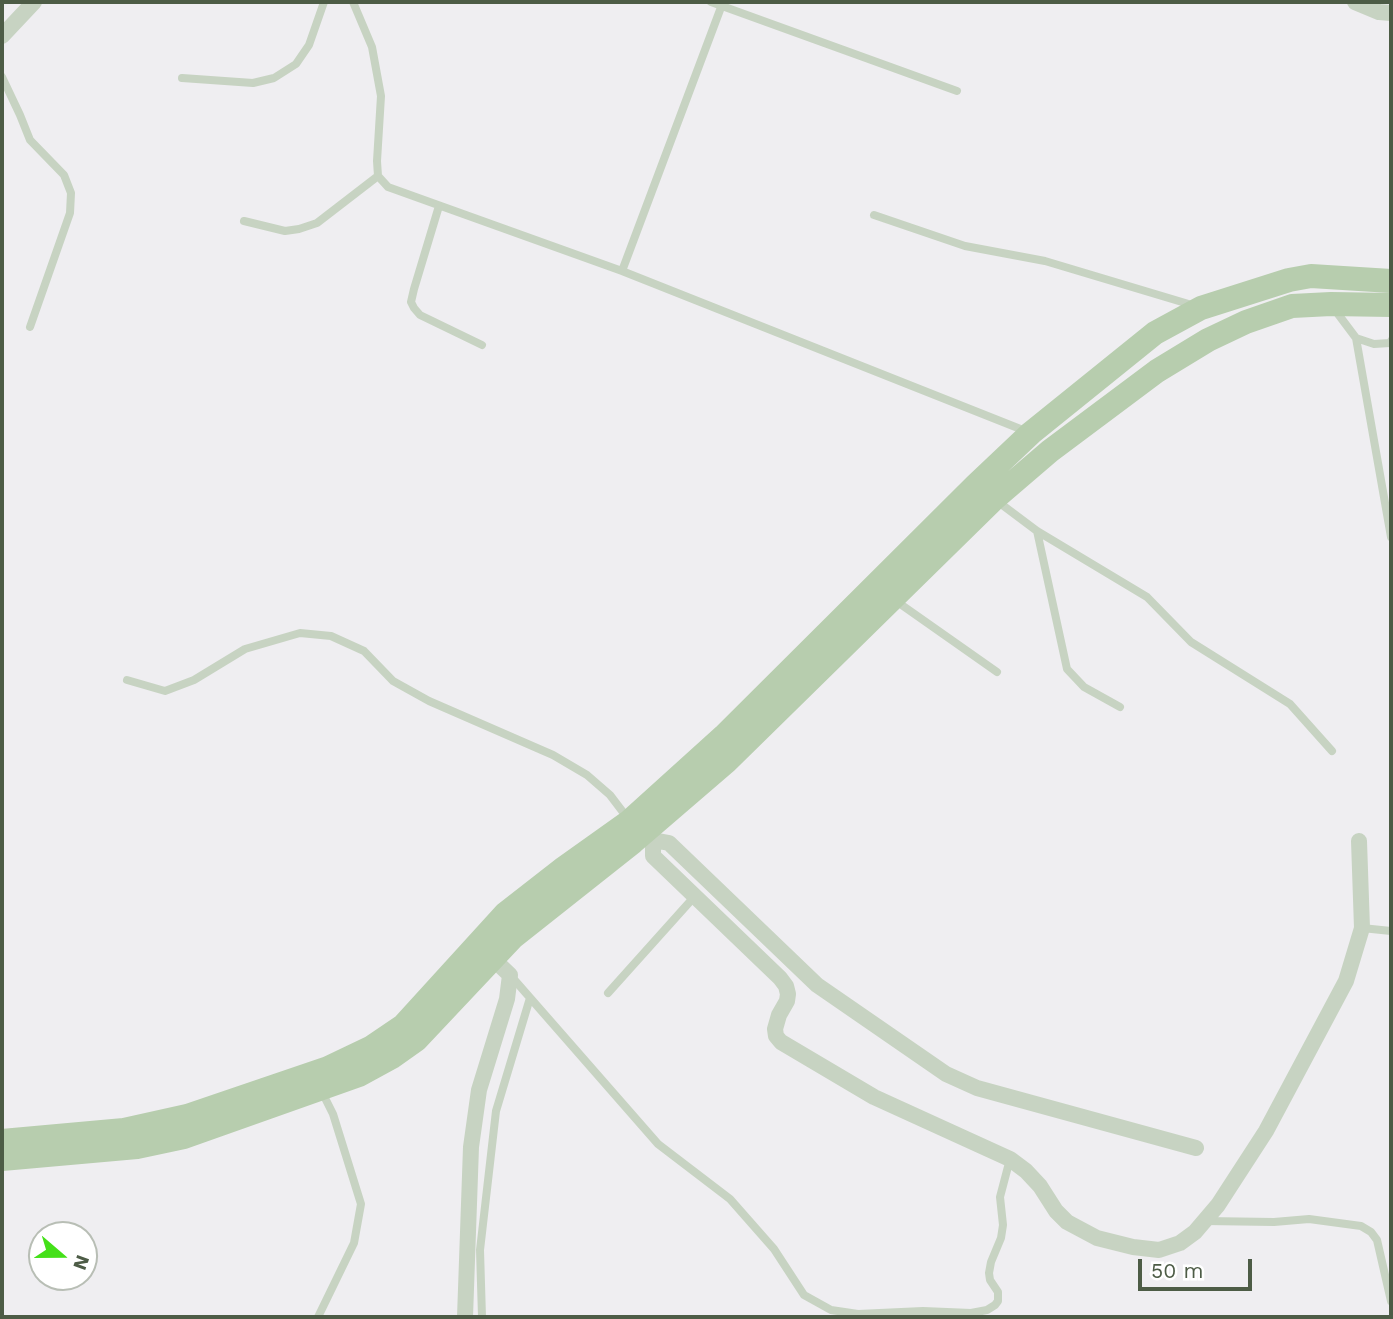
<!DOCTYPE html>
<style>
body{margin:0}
#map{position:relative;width:1393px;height:1319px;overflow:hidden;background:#efeef1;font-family:"Work Sans",sans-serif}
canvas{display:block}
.frame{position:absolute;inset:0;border:4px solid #4d5c46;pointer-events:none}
.north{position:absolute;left:28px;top:1221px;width:70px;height:70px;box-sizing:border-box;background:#fff;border:2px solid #b8beb5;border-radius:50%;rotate:110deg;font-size:19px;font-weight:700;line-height:28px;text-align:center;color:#4d5c46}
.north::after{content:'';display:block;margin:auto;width:24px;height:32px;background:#44e019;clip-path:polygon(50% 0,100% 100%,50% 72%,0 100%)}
.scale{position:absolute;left:1138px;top:1259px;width:114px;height:32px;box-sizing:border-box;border:4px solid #4d5c46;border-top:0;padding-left:9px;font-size:21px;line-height:24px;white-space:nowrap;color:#4d5c46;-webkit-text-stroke:5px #fff;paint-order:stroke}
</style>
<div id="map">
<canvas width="1393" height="1319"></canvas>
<div class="frame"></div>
<div class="north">N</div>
<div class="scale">50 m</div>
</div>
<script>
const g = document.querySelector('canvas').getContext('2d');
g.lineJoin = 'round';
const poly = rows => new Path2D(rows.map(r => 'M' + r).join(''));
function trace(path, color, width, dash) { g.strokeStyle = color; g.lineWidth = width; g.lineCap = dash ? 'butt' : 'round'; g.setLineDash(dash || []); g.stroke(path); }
const lane = poly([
 [353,2,372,47,381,96,377,161,378,176,388,187,622,271,1028,432],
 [711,2,957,91],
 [2,77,20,115,30,140,64,175,71,193,70,213,30,327],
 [182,78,253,83,274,78,296,64,309,45,324,2],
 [439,206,414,289,411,302,414,308,420,315,482,345],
 [874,215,965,246,1045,261,1192,305],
 [244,221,285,231,299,229,317,223,378,176],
 [622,271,723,2],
 [1335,310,1356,338,1391,537],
 [1356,338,1374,344,1390,343,1391,341],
 [997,501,1037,531,1147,597,1191,642,1290,704,1332,751],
 [1037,531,1067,669,1084,687,1120,707],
 [896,601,997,672],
 [127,680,165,691,194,680,245,649,300,633,331,636,364,651,393,681,429,701,553,755,587,775,610,795,629,820],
 [1362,928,1391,931],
 [511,976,658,1144,730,1199,774,1249,804,1295,831,1310,858,1314,923,1311,971,1313,987,1310,995,1305,998,1301,998,1292,990,1280,989,1273,991,1262,1001,1238,1003,1225,1000,1197,1010,1159],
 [608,993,695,896],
 [1205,1221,1274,1222,1309,1219,1361,1226,1371,1232,1377,1240,1391,1301],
 [318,1317,354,1243,361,1204,333,1114,322,1092],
 [482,1317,480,1250,496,1111,530,998]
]);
const street = poly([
 [1355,2,1379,12,1391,13],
 [2,36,34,2],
 [646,834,653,840,669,843,817,985,946,1074,977,1088,1196,1148],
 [653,840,653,856,780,978,786,986,788,994,787,1001,779,1015,775,1029,776,1036,781,1042,874,1097,1010,1159,1026,1171,1040,1186,1056,1211,1067,1222,1097,1238,1133,1247,1159,1250,1180,1243,1195,1232,1218,1205,1266,1131,1346,981,1362,928,1359,841],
 [465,1317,471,1147,479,1090,507,999,510,975,488,954]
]);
const primary = poly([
 [2,1141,124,1130,187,1116,328,1068,372,1047,403,1026,505,914,564,868,630,821,724,736,975,486,1031,433,1155,333,1201,308,1289,280,1311,276,1391,281],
 [2,1159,137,1147,184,1137,359,1075,392,1057,416,1040,513,937,633,842,726,762,994,499,1050,451,1157,371,1208,340,1246,322,1292,306,1331,304,1391,305]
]);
trace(lane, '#c7d3c2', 8);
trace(street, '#c7d3c2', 16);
trace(primary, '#b7cdae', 24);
</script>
